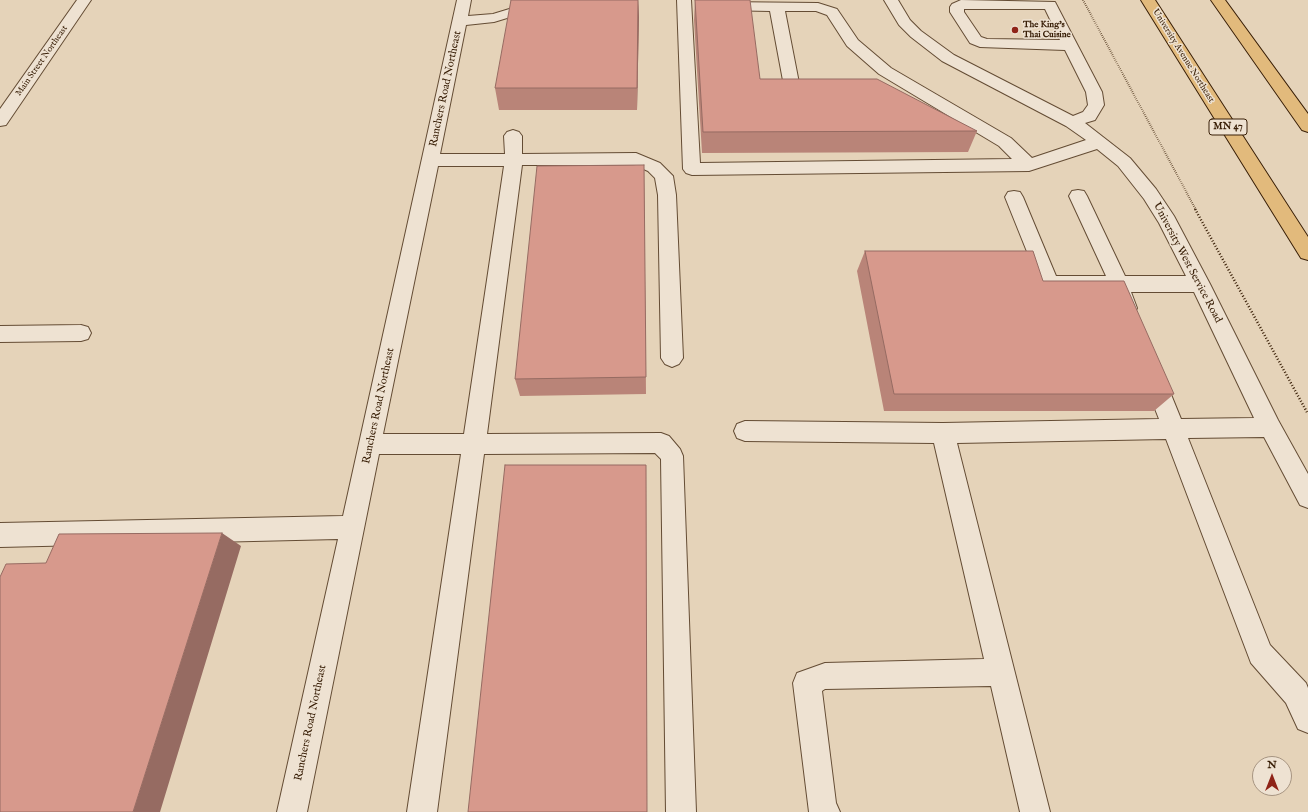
<!DOCTYPE html>
<style>
body{margin:0}
#map{position:relative;width:1308px;height:812px;overflow:hidden;background:#e5d3b9;font-family:"IM FELL English",serif}
canvas{display:block}
.north{position:absolute;left:1252px;top:756px;width:40px;height:40px;box-sizing:border-box;background:#eee2d2;border:1px solid #a69481;border-radius:50%;rotate:0deg;font-size:11px;font-weight:700;line-height:16px;text-align:center;color:#391f07}
.north::after{content:'';display:block;margin:auto;width:14px;height:18px;background:#8f2418;clip-path:polygon(50% 0,100% 100%,50% 72%,0 100%)}
</style>
<div id="map">
<canvas width="1308" height="812"></canvas>
<div class="north">N</div>
</div>
<script>
const g = document.querySelector('canvas').getContext('2d');
g.lineJoin = 'round';
const poly = rows => new Path2D(rows.map(r => 'M' + r).join(''));
function trace(path, color, width, dash) { g.strokeStyle = color; g.lineWidth = width; g.lineCap = dash ? 'butt' : 'round'; g.setLineDash(dash || []); g.stroke(path); }
function paint(path, color) { g.fillStyle = color; g.fill(path, 'evenodd'); }
function write(font, color, halo, rows, align = 'center') {
  g.font = font + ' "IM FELL English",serif'; g.lineWidth = 3; g.setLineDash([]); g.textBaseline = 'middle'; g.strokeStyle = halo; g.fillStyle = color; for (const [text, x, y, turn = 0] of rows) {
    g.save(); g.translate(x, y); g.rotate((+turn || 0) * Math.PI / 180); g.textAlign = isNaN(turn) ? turn : align; if (halo) g.strokeText(text, 0, 0); g.fillText(text, 0, 0); g.restore();
  }
}
const pathFar1 = poly([
 [1083,0,1196,210]
]);
const path = poly([
 [1195,209,1308,414]
]);
const minor = poly([
 [77,0,91,0,6,125,0,126,0,109,77,0],
 [457,0,471,0,468,16,493,14,529,3,542,4,544,7,542,10,530,11,494,22,466,25,440,154,505,154,504,136,507,132,513,130,519,132,522,136,522,154,636,153,660,163,673,176,676,195,683,358,679,364,672,367,665,364,661,358,658,195,655,178,648,171,634,165,522,165,487,434,661,433,669,436,680,449,683,456,696,812,666,812,661,459,655,453,484,454,437,812,407,812,461,454,379,454,307,812,277,812,338,539,0,547,0,523,343,516,457,0],
 [438,166,504,166,464,434,383,434,438,166],
 [677,0,691,0,700,163,1012,159,999,146,879,74,847,46,827,15,816,11,785,11,799,83,820,85,822,89,820,93,803,95,786,90,784,86,770,11,720,10,715,9,713,6,715,3,720,2,818,3,837,9,858,40,891,68,1011,138,1032,158,1086,140,1066,126,942,61,911,37,899,25,884,0,898,0,910,20,921,31,954,55,1073,116,1083,112,1088,105,1086,92,1065,50,980,47,970,43,950,12,950,7,952,4,961,0,1055,2,1102,92,1104,105,1095,120,1085,123,1130,158,1156,189,1174,216,1210,284,1278,420,1308,474,1308,508,1300,505,1264,437,1188,438,1270,645,1306,683,1308,688,1308,733,1298,729,1286,703,1251,663,1166,439,957,443,1050,812,1020,812,991,686,825,689,822,691,836,803,840,812,809,812,793,683,797,673,825,663,984,659,934,443,745,441,737,438,734,431,737,424,745,421,943,423,1159,419,1142,376,1145,370,1153,367,1161,370,1181,419,1254,418,1194,292,1131,292,1137,308,1134,314,1127,316,1120,314,1112,292,1049,292,1042,289,1005,197,1008,192,1014,191,1020,192,1023,197,1056,276,1106,276,1069,196,1072,191,1078,190,1084,191,1087,196,1125,276,1186,276,1159,223,1144,199,1118,166,1097,149,1029,171,692,175,686,173,683,169,677,0],
 [964,9,1045,9,1060,40,987,39,981,37,964,12,964,9],
 [81,325,88,327,91,333,88,339,81,341,0,342,0,326,81,325]
]);
const major = poly([
 [1141,0,1155,0,1308,237,1308,260,1301,258,1141,0],
 [1211,0,1225,0,1308,114,1308,132,1302,130,1211,0]
]);
const wall = poly([
 [638,0,639,17,637,110,499,110,495,88],
 [695,0,760,79,977,131,968,152,702,153,694,20],
 [644,165,646,394,520,396,515,379],
 [865,251,1043,281,1174,394,1154,411,884,411,857,271]
]);
const shadedWall = poly([
 [638,0,639,17,637,110,637,88],
 [222,533,241,546,160,812,133,812]
]);
const building = poly([
 [511,0,638,0,637,88,495,88,511,0],
 [695,0,750,0,760,79,877,79,977,131,703,132,695,0],
 [644,165,646,377,515,379,537,166,644,165],
 [865,251,1033,251,1043,281,1124,281,1174,394,894,394,865,251],
 [505,465,646,465,647,812,468,812,505,465],
 [222,533,133,812,0,812,0,577,6,564,46,563,59,534,222,533]
]);
const markers = [
 [1015,30,4,"#8f2418"]
];
const farPoinames = [
 ["The King's",1023,25],
 ["Thai Cuisine",1023,35]
];
const farStreetnames = [
 ["University Avenue Northeast",1183,56,58],
 ["Main Street Northeast",42,61,-55]
];
const shields = [
 [1228,127,38]
];
const shieldNames = [
 ["MN 47",1228,127]
];
const streetNames = [
 ["Ranchers Road Northeast",446,89,-78],
 ["University West Service Road",1187,263,62],
 ["Ranchers Road Northeast",379,406,-78],
 ["Ranchers Road Northeast",311,723,-78]
];
trace(minor, '#644c34', 2);
trace(major, '#391f07', 2);
trace(pathFar1, '#391f07', 2, [0.5, 1.5]);
trace(path, '#391f07', 2.5, [1, 2]);
paint(minor, '#eee2d2');
paint(major, '#e2ba7c');
paint(wall, '#b98478');
paint(shadedWall, '#966b62');
paint(building, '#d7998c');
trace(building, '#966b62', 1);
for (const [x, y, r, color] of markers) { const dot = new Path2D(); dot.arc(x, y, r, 0, 2 * Math.PI); g.fillStyle = color; g.fill(dot); trace(dot, '#eee2d2', 1.5); }
write('bold 9px', '#391f07', '#eee2d2', farPoinames, 'left');
write('9px', '#391f07', '#eee2d2', farStreetnames);
for (const [x, y, w] of shields) { const box = new Path2D(); box.roundRect(x - w / 2, y - 8, w, 16, 3); g.fillStyle = '#eee2d2'; g.fill(box); trace(box, '#391f07', 1); }
write('bold 10px', '#391f07', null, shieldNames);
write('11px', '#391f07', '#eee2d2', streetNames);
</script>
